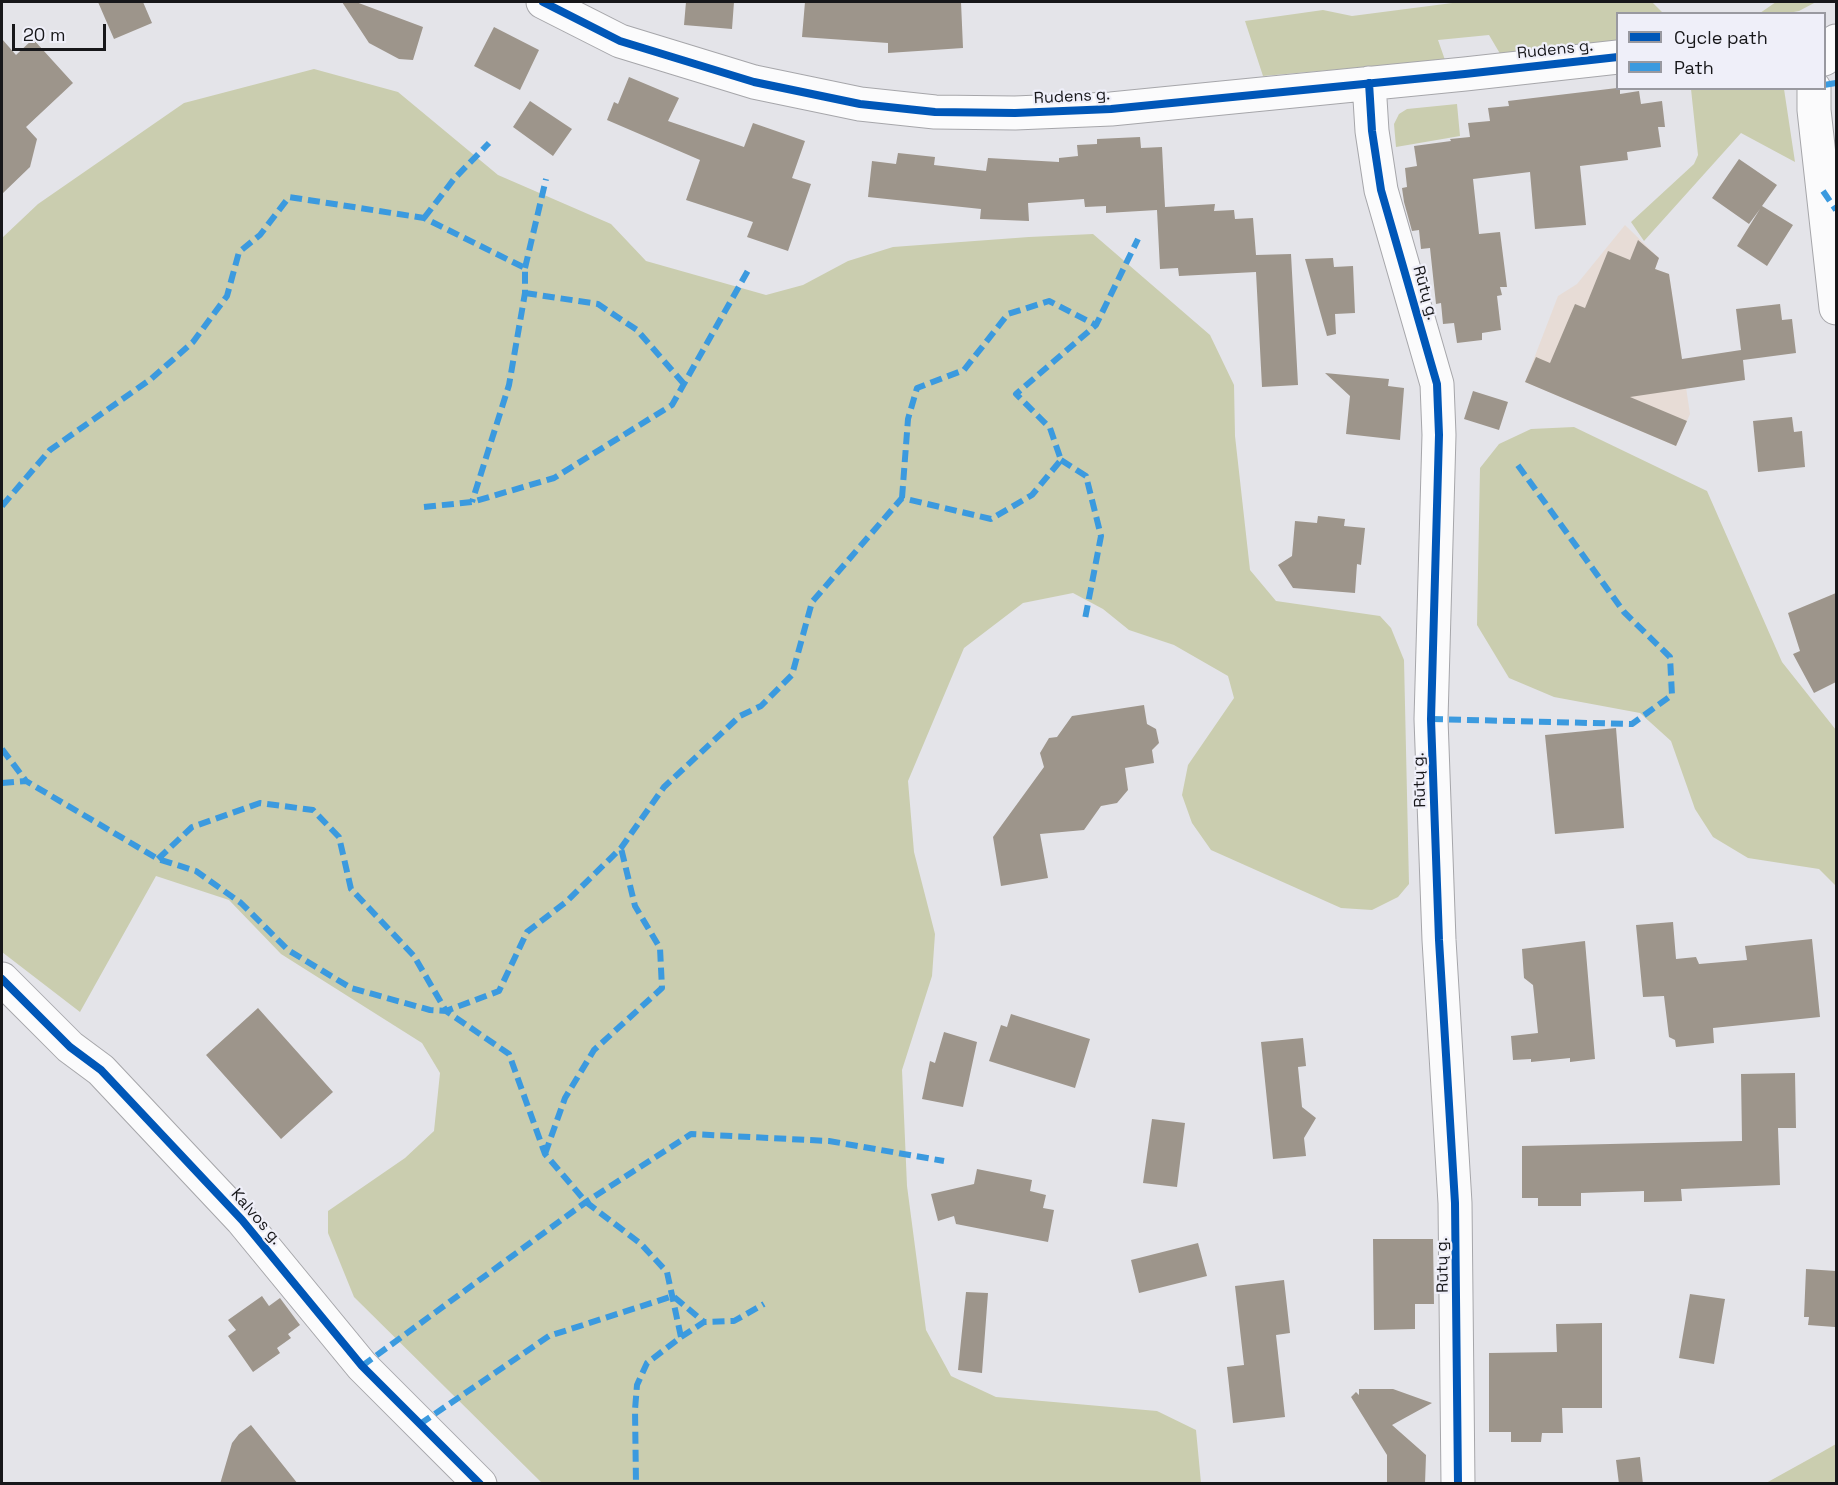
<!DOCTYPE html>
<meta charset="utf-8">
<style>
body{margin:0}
#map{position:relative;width:1838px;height:1485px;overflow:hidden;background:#e4e4e9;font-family:"Space Grotesk",sans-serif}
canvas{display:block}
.frame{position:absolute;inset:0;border:3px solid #17171a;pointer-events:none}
.legend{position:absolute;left:1616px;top:12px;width:210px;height:78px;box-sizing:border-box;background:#efeff9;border:2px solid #9999a0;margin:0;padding:8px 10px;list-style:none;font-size:18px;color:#17171a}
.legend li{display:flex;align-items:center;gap:12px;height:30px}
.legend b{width:30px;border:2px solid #9999a0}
.scale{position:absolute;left:12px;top:24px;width:94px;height:27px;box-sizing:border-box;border:3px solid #17171a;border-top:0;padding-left:8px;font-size:18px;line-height:21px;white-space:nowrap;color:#17171a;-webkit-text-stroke:4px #efeff9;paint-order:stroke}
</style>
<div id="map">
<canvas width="1838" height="1485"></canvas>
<div class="frame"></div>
<ul class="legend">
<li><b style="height:8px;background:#0057b8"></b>Cycle path</li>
<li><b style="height:8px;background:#3b9adf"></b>Path</li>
</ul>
<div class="scale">20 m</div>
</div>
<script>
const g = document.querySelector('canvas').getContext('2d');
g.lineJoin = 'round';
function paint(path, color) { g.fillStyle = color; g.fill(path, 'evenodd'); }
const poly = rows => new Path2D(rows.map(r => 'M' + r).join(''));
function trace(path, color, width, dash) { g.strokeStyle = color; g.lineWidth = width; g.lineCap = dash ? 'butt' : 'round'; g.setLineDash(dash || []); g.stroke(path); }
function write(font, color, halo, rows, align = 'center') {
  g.font = font + ' "Space Grotesk",sans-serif'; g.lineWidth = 4.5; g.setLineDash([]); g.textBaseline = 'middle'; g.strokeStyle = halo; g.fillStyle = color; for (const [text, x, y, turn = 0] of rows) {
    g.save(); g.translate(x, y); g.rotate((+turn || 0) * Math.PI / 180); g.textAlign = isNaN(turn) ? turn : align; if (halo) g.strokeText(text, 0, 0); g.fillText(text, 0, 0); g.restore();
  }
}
const industrial = poly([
 [1625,225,1659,258,1655,269,1669,274,1690,414,1676,446,1525,382,1558,296,1577,284]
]);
const green = poly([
 [1460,2,1652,2,1663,13,1618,14,1617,41,1502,57,1489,35,1438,40,1445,60,1263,76,1245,21,1323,10,1352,16],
 [1776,2,1816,2,1799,11,1788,13,1760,13],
 [314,69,398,92,498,175,611,224,646,261,766,295,803,285,848,261,893,247,1029,237,1093,234,1210,335,1234,385,1235,436,1250,570,1276,601,1380,616,1391,628,1404,660,1409,884,1398,897,1372,910,1341,908,1211,850,1192,823,1182,795,1188,765,1234,698,1228,676,1174,645,1129,630,1103,609,1073,593,1023,603,964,648,908,781,914,852,935,934,932,976,902,1070,907,1186,926,1330,951,1376,996,1397,1157,1411,1196,1430,1201,1483,542,1483,354,1297,328,1233,328,1211,405,1158,434,1131,440,1073,422,1043,281,954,229,900,156,876,80,1012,2,952,2,238,38,204,184,103],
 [1691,89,1784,89,1795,162,1741,133,1644,241,1631,222,1694,164,1698,155],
 [1457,104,1460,136,1396,147,1394,124,1399,114,1407,109],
 [1574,427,1707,491,1782,662,1836,730,1836,886,1819,869,1748,858,1713,837,1695,809,1671,741,1640,713,1554,697,1509,678,1477,625,1480,468,1499,444,1531,429],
 [1836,1444,1836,1483,1766,1483,1822,1452]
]);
const building = poly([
 [98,2,143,2,152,23,114,39],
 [342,2,356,2,423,27,413,60,399,59,369,43],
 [686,2,734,2,732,29,684,25],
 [805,2,961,2,963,48,888,53,888,43,802,37],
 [494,27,539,50,520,90,474,66],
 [2,39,16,55,33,39,73,83,26,127,37,139,30,167,2,194],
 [629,77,679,98,668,121,744,147,753,123,805,141,792,178,811,184,788,251,747,237,753,222,686,200,700,160,607,120,614,102,618,104],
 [1617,88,1620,88,1620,94,1639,91,1641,104,1662,101,1665,127,1658,127,1661,147,1627,152,1628,160,1580,166,1586,225,1535,229,1530,172,1473,179,1479,234,1500,232,1507,287,1500,287,1502,295,1497,296,1501,330,1482,333,1482,340,1457,343,1454,323,1443,324,1441,303,1436,304,1430,248,1421,249,1419,230,1412,231,1404,202,1402,188,1407,187,1405,168,1417,166,1414,146,1451,141,1450,139,1470,137,1468,123,1490,121,1488,108,1509,106,1508,101],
 [530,101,572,129,553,156,513,127],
 [1140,137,1141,148,1162,147,1165,207,1215,204,1214,211,1234,210,1235,219,1253,218,1256,255,1291,254,1298,385,1262,387,1256,272,1179,276,1178,268,1160,269,1157,210,1106,213,1106,206,1085,207,1084,199,1028,203,1029,221,980,219,981,209,868,197,872,161,896,164,898,153,935,157,934,165,986,171,988,158,1059,162,1059,158,1078,156,1077,145,1097,144,1097,139],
 [1739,159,1777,185,1762,206,1793,225,1767,266,1737,246,1760,209,1749,224,1712,198],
 [1638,240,1659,258,1655,269,1669,274,1682,359,1741,350,1736,309,1780,304,1782,320,1792,319,1796,353,1743,360,1745,380,1630,397,1687,421,1676,446,1525,382,1536,357,1550,363,1575,304,1585,308,1608,251,1630,260],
 [1333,258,1334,267,1353,266,1355,313,1335,314,1336,334,1327,336,1305,259],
 [1325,373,1389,379,1388,386,1404,388,1400,440,1346,434,1350,396],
 [1473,391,1508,402,1499,430,1464,419],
 [1792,417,1794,432,1802,431,1805,467,1758,472,1753,421],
 [1318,516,1345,519,1344,526,1365,528,1361,565,1357,564,1355,593,1293,588,1278,565,1292,556,1295,521,1317,523],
 [1836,593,1836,682,1814,693,1793,654,1800,651,1788,613],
 [1144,705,1147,724,1156,729,1159,743,1152,750,1154,763,1125,768,1128,790,1117,803,1101,806,1084,830,1040,834,1048,878,1001,886,993,837,1044,767,1040,753,1049,738,1057,737,1072,716],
 [1616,728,1624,828,1555,834,1545,735],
 [1673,922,1676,959,1696,957,1699,964,1747,960,1745,946,1812,939,1820,1017,1713,1028,1714,1043,1676,1047,1675,1040,1669,1037,1664,996,1643,997,1636,925],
 [1585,941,1595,1059,1570,1062,1570,1058,1531,1062,1531,1059,1513,1060,1511,1036,1538,1033,1533,985,1524,978,1522,949],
 [258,1008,333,1092,281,1139,206,1055],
 [1011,1014,1090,1039,1075,1088,989,1061,1001,1025,1007,1027],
 [944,1032,977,1042,963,1107,922,1099,930,1061,935,1063],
 [1303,1038,1306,1066,1298,1067,1302,1107,1316,1118,1304,1138,1306,1156,1273,1159,1261,1042],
 [1795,1073,1796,1128,1778,1128,1780,1185,1681,1189,1682,1201,1644,1202,1644,1191,1581,1193,1581,1206,1538,1206,1538,1198,1522,1198,1522,1146,1742,1141,1741,1074],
 [1152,1119,1185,1123,1177,1187,1143,1183],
 [977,1169,1032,1180,1030,1191,1046,1195,1043,1208,1054,1210,1048,1242,956,1224,954,1216,938,1221,931,1194,974,1184],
 [1373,1239,1433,1239,1434,1304,1415,1304,1415,1329,1374,1330],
 [1198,1243,1207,1276,1139,1293,1131,1260],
 [1806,1269,1836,1271,1835,1327,1808,1325,1809,1317,1804,1317],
 [1284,1280,1290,1333,1276,1335,1285,1417,1233,1423,1227,1367,1244,1365,1235,1286],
 [966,1292,988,1293,982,1373,958,1370],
 [1690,1294,1725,1299,1714,1364,1679,1358],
 [262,1296,269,1306,280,1298,300,1325,288,1334,291,1338,277,1348,280,1353,253,1372,228,1336,236,1330,228,1320],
 [1602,1323,1602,1408,1562,1408,1563,1433,1542,1433,1541,1442,1511,1442,1511,1432,1489,1432,1489,1353,1557,1352,1556,1324],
 [1359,1389,1393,1389,1432,1403,1392,1425,1426,1455,1425,1484,1387,1484,1387,1455,1351,1397,1356,1392,1359,1395],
 [251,1425,298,1484,220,1484,232,1443,239,1434],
 [1640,1457,1643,1484,1619,1484,1616,1460]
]);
const minor = poly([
 [543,2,620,41,754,82,860,104,935,112,1015,113,1111,109,1465,74,1618,57],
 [1824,59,1836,41],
 [1369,83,1372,131,1381,190,1437,384,1439,435,1431,719,1439,940,1455,1203,1458,1484],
 [1814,88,1814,110,1836,308],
 [2,979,70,1047,101,1070,242,1220,362,1366,480,1484]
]);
const quiet = poly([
 [1824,85,1836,83],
 [1823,191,1836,210],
 [424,218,454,179,489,143],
 [525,268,546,179],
 [525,293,598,304,637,330,684,384],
 [1061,460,1086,476,1101,536,1085,619],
 [902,498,908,419,917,388,964,370,1008,314,1049,301,1096,325],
 [2,506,50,450,151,379,193,342,227,296,239,252,260,235,289,197,424,218,525,268,525,293,509,385,472,502],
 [424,507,472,502,554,478,672,405,750,267],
 [1431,719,1632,724,1672,695,1670,657,1624,612,1517,464],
 [2,749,26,781],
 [2,783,26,781,158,859,196,871,241,903,288,950,351,988,430,1010,446,1011,509,1054,545,1154,586,1202,641,1244,667,1272,681,1337,647,1363,637,1385,635,1410,636,1484],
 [158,859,192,827,260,803,313,810,339,837,351,889,414,956,446,1011,499,991,527,932,566,902,621,848,664,787,740,716,761,706,792,675,812,602,902,498,991,519,1032,495,1061,460,1050,428,1016,394,1096,325,1138,239],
 [545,1154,565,1098,594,1050,662,988,660,948,635,906,621,848],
 [681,1337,704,1322,734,1321,764,1304],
 [362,1366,586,1202,691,1134,829,1141,944,1161],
 [420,1424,549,1336,673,1296,704,1322]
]);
const cycleway = poly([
 [543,2,620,41,754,82,860,104,935,112,1015,113,1111,109,1465,74,1618,57],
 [1369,83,1372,131,1381,190,1437,384,1439,435,1431,719,1439,940,1455,1203,1458,1484],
 [2,979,70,1047,101,1070,242,1220,362,1366,480,1484]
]);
const streetNames = [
 ["Rudens g.",1555,50,-6],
 ["Rudens g.",1072,97,-3],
 ["Rūtų g.",1425,293,74],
 ["Rūtų g.",1420,780,-92],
 ["Kalvos g.",256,1217,49],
 ["Rūtų g.",1443,1265,-91]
];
paint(industrial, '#e7dcd6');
paint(green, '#cacdaf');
paint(building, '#9d958b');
trace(minor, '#a6a6aa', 35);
trace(minor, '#fbfbfc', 33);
trace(quiet, '#3b9adf', 6, [12, 6]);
trace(cycleway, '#0057b8', 8);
write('16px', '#17171a', '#efeff9', streetNames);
</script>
